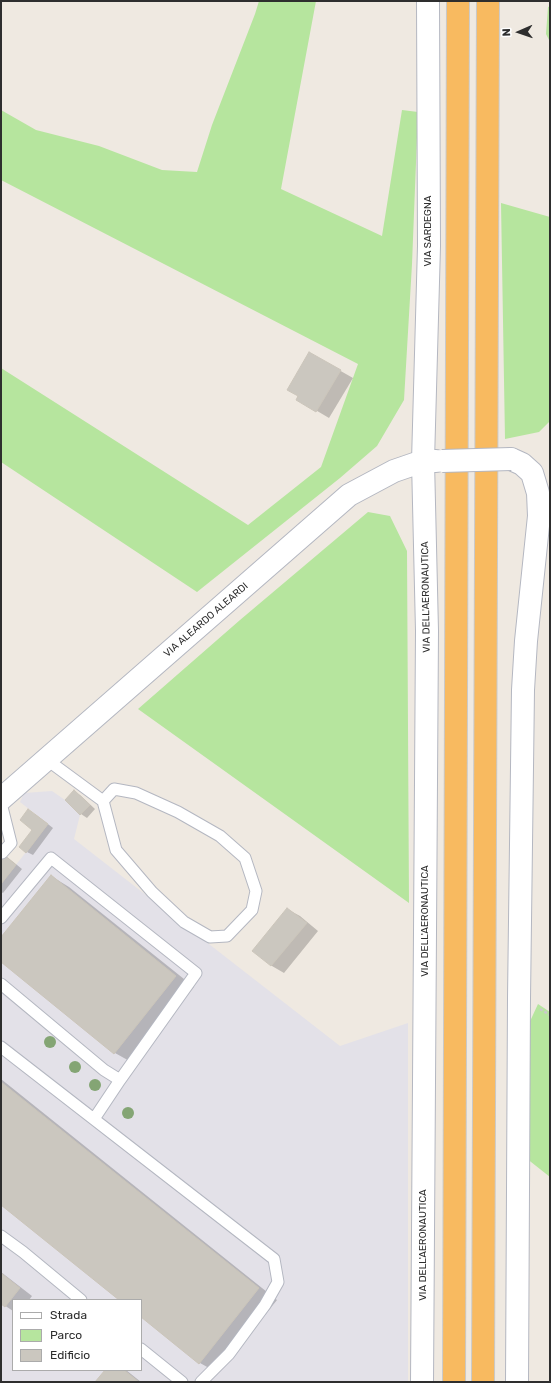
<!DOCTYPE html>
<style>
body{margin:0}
#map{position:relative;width:551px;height:1383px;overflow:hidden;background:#efe9e1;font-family:Rubik,sans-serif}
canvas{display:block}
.frame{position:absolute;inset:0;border:2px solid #2e2e2e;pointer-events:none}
.legend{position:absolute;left:12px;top:1299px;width:130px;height:72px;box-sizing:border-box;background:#fff;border:1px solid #ababab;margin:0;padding:5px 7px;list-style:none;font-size:12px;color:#2e2e2e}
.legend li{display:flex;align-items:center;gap:8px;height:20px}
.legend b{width:20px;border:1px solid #ababab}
.north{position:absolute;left:499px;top:12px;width:40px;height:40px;-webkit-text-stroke:3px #fff;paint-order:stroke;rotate:268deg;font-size:11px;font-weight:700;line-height:16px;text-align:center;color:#2e2e2e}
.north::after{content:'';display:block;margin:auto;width:14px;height:18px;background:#2e2e2e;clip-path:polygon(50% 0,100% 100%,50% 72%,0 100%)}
</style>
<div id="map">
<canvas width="551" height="1383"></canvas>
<div class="frame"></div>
<ul class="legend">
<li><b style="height:5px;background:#fff"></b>Strada</li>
<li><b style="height:11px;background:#b6e59e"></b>Parco</li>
<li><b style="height:11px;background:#cbc7bf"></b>Edificio</li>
</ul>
<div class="north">N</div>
</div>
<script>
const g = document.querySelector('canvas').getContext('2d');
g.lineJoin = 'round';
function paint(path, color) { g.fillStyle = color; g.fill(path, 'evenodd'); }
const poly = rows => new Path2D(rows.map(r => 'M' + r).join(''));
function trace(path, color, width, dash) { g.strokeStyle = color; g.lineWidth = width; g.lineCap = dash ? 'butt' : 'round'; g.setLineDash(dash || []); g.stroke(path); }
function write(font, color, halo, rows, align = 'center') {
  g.font = font + ' Rubik,sans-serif'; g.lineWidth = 3; g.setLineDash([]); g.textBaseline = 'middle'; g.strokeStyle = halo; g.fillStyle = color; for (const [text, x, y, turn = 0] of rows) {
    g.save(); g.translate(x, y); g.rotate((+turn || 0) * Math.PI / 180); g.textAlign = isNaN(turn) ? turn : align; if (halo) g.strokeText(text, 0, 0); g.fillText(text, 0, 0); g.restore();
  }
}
const industrial = poly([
 [52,791,65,800,80,815,74,839,340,1046,408,1023,408,1382,1,1382,1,884,48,824,20,802,24,793],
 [13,1300,141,1300,141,1370,13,1370]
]);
const green = poly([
 [259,1,316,1,281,189,382,236,402,110,418,112,412,264,404,400,377,446,340,478,197,592,1,462,1,368,248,525,321,467,358,364,1,180,1,110,36,130,99,146,162,170,197,172,212,125,255,14],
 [550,6,550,42,546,34,548,7],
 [501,203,550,217,550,421,539,432,505,439],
 [368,512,390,516,407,551,409,903,138,709,240,620],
 [538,1004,550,1012,550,1177,526,1158,526,1030]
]);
const shadow = poly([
 [309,353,353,378,329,418,297,399],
 [74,792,80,795,95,809,87,818,81,814,66,800],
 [35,814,53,828,33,855,27,852,34,830],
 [1,852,22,869,3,893,1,892],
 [51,876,69,887,194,987,133,1063,115,1053,1,961,1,939],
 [287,909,300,916,318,931,284,973,272,966,254,950],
 [1,1079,277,1300,218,1373,200,1363,141,1316,141,1300,121,1300,1,1204],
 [1,1272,32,1296,29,1300,13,1300,13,1311,1,1303],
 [106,1370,126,1370,141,1382,97,1382]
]);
const building = poly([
 [309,352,341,370,316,412,296,400,298,396,287,390,309,352],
 [74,790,90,805,80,815,65,800,74,790],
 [28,809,48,824,26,853,19,847,32,830,20,820,28,809],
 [1,853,16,865,1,884,1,853],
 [51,875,176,976,114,1054,1,962,1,937,51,875],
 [287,908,307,923,271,966,252,951,287,908],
 [1,1082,259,1288,199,1364,141,1317,141,1300,119,1300,1,1205,1,1082],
 [1,1273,20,1288,5,1307,1,1304,1,1273],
 [105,1370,124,1370,139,1382,95,1382,105,1370]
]);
const path = poly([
 [540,1009,550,1015]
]);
const service = poly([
 [46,759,103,801,116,850,152,892,184,922,210,937,227,936,252,910,256,891,245,858,220,836,178,812,136,793,114,789,103,801],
 [1,803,11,843,2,853],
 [1,918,51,858,196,973,120,1080,104,1070,1,984],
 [1,1047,274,1259,278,1282,265,1305,229,1354,201,1382],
 [94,1119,120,1080],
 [1,1236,23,1252,81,1300],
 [141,1349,182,1382]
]);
const minor = poly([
 [511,459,522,464,532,473,538,493,539,516,526,641,523,690,519,998,517,1382],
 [1,799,349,495,394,471,423,461,436,461],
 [422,1382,427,631,423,461,429,246,428,1]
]);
const trunk = poly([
 [454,1382,458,1],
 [483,1382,488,1]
]);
const minorBridge = poly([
 [442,461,511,459]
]);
const trees = [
 [50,1042],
 [75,1067],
 [95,1085],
 [128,1113]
];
const streetNames = [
 ["VIA SARDEGNA",428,231,-90],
 ["VIA DELL'AERONAUTICA",426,597,-91],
 ["VIA ALEARDO ALEARDI",206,620,-41],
 ["VIA DELL'AERONAUTICA",425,921,-90],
 ["VIA DELL'AERONAUTICA",423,1245,-90]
];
paint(industrial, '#e3e1e8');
paint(green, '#b6e59e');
paint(shadow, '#0003');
paint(building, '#cbc7bf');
trace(building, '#cbc5ba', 1);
trace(service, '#b4b7c1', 13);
trace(minor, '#b4b7c1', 24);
trace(trunk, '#c9c9c9', 24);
trace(path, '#c9c9c9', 2.5, [3, 2]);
trace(service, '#fff', 11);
trace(minor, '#fff', 22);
trace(trunk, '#f8ba60', 22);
trace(minorBridge, '#b4b7c1', 24, []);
trace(minorBridge, '#fff', 22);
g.fillStyle = '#84a574';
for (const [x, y] of trees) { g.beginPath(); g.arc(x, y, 6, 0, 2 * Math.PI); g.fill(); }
write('10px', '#2e2e2e', '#fff', streetNames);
</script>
